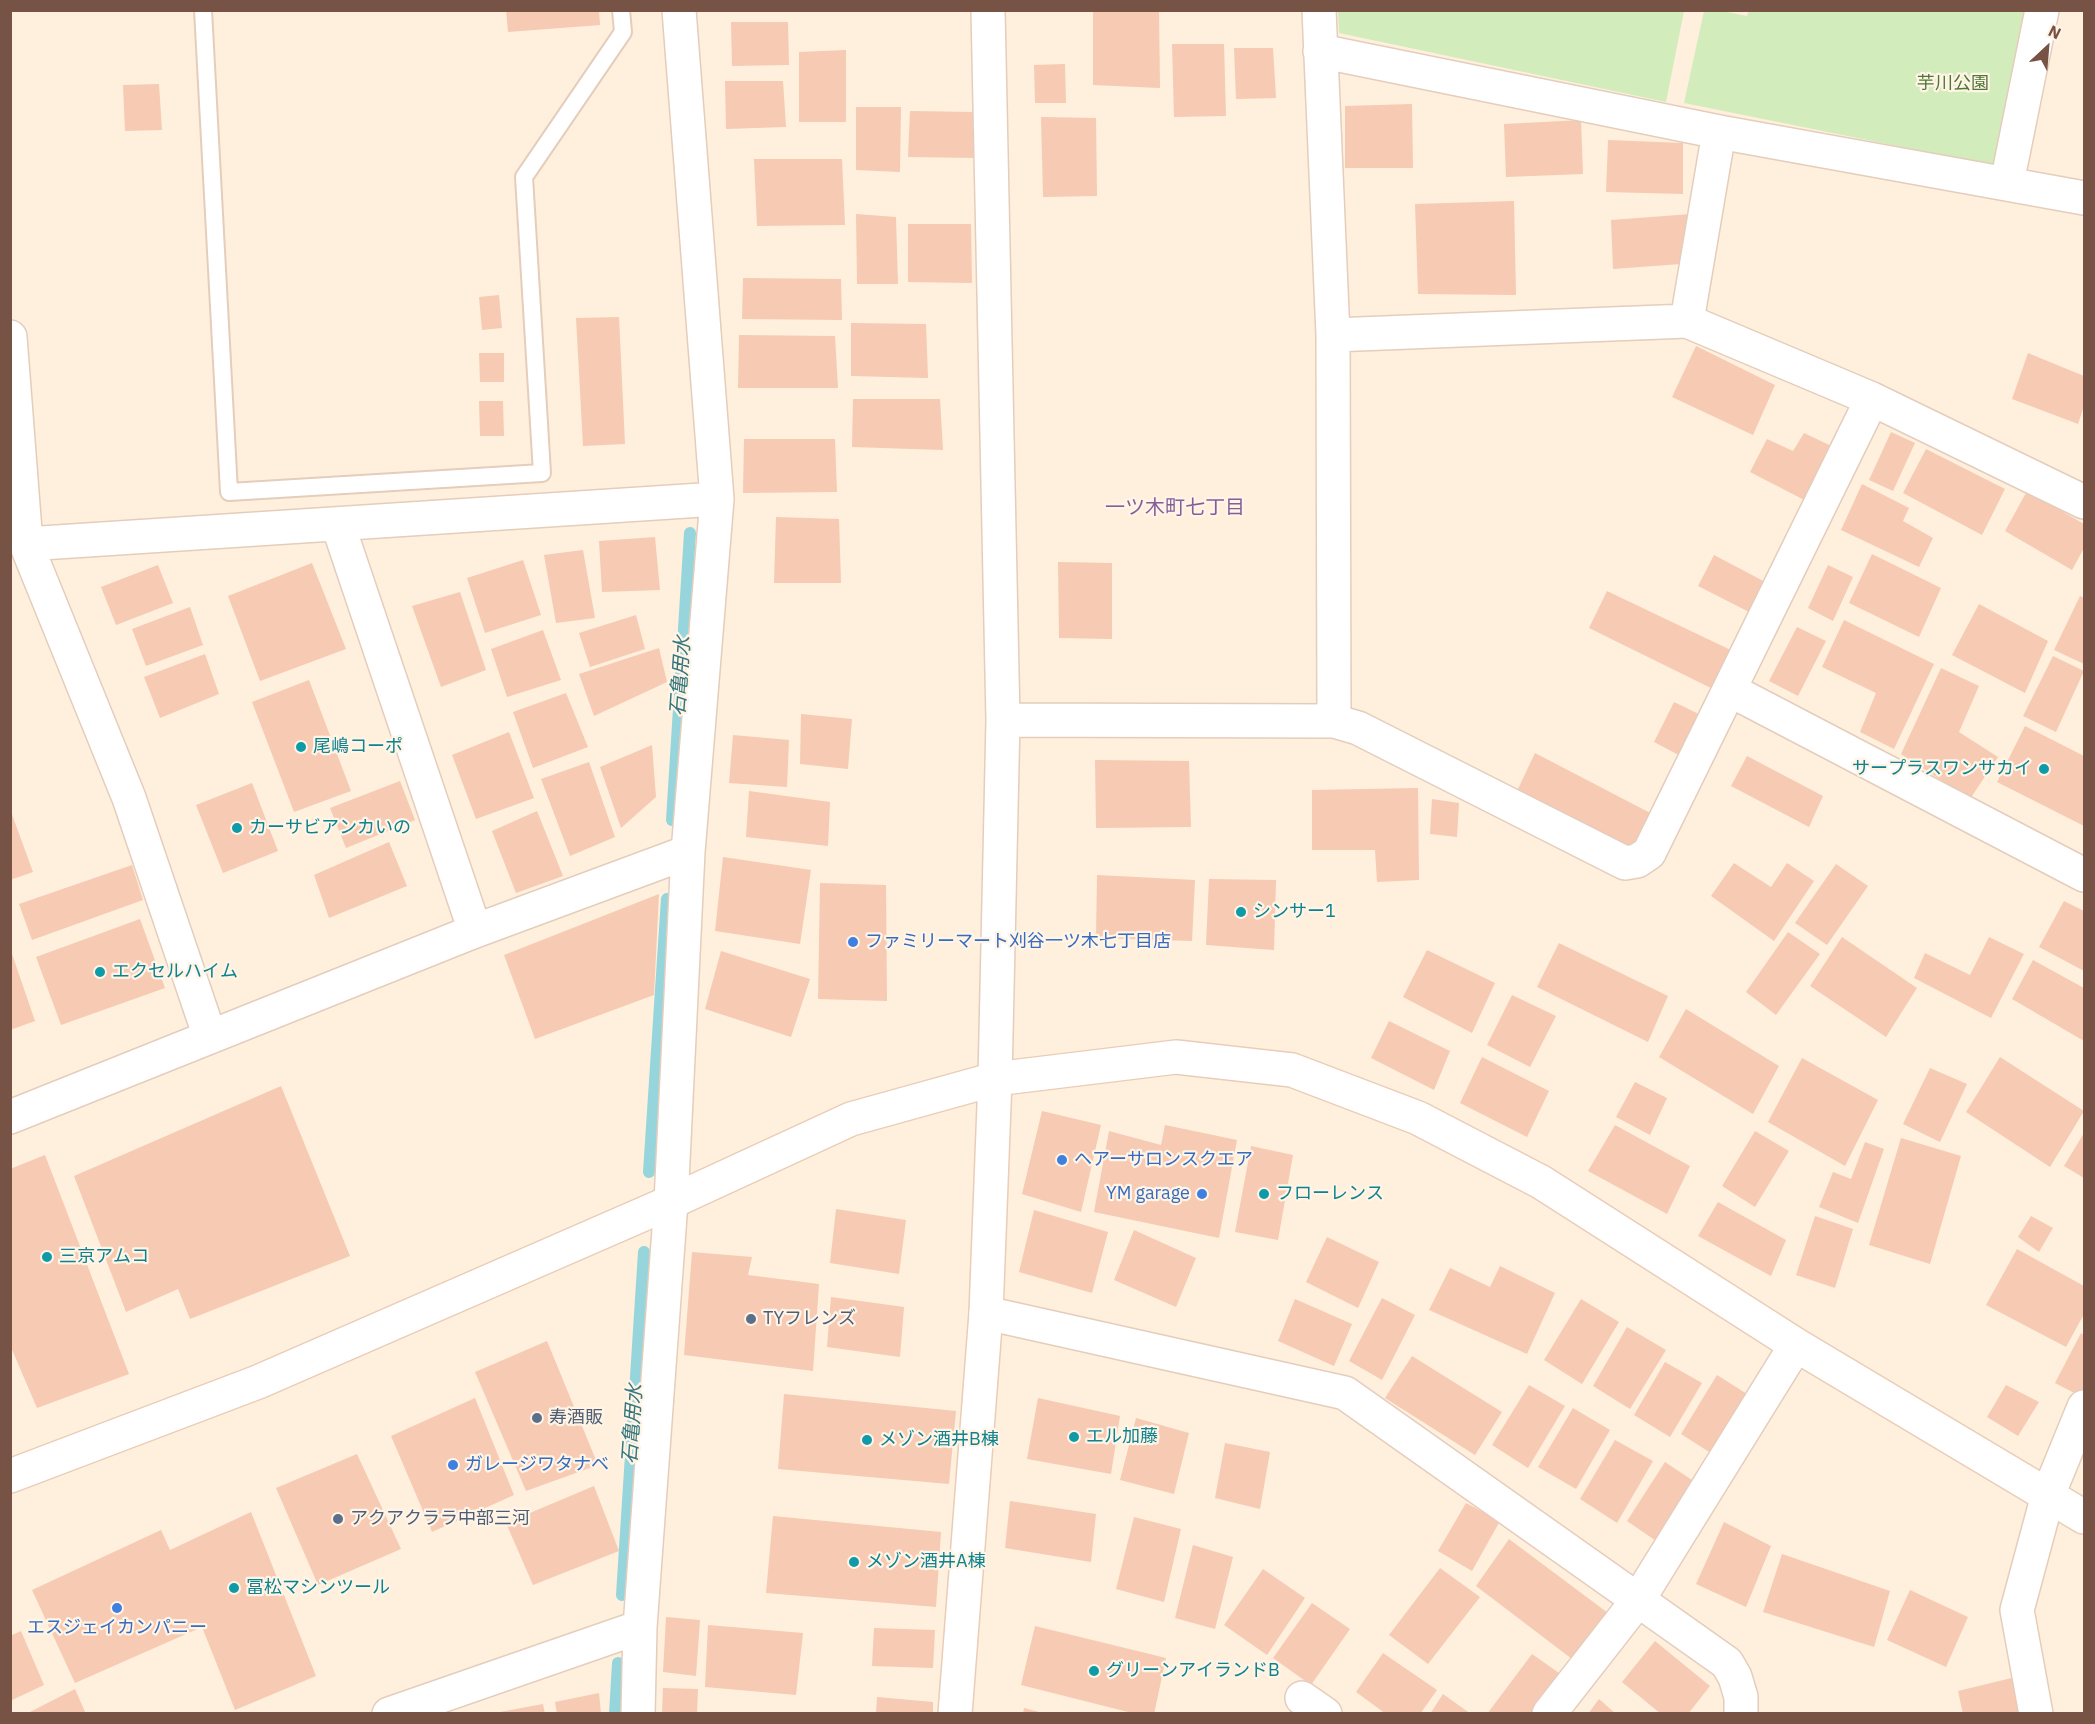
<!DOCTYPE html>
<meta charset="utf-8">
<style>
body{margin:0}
#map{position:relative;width:2095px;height:1724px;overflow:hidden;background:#fef0dd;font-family:"IBM Plex Sans",sans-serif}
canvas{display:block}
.frame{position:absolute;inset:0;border:12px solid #765344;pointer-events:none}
.north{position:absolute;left:2017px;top:18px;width:60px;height:60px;-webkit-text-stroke:4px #fff4e6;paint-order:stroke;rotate:26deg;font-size:16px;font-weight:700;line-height:24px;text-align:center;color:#765344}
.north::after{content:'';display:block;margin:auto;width:21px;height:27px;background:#765344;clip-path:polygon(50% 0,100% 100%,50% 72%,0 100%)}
</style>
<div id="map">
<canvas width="2095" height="1724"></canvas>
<div class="frame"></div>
<div class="north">N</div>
</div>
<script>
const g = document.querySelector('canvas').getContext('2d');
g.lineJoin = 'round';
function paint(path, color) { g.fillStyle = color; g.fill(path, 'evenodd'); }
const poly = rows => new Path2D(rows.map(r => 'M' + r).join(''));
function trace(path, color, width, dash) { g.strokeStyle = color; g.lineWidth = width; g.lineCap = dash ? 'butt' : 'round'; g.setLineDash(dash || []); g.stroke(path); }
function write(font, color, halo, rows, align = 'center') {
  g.font = font + ' "IBM Plex Sans","Noto Sans JP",sans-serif'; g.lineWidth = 4.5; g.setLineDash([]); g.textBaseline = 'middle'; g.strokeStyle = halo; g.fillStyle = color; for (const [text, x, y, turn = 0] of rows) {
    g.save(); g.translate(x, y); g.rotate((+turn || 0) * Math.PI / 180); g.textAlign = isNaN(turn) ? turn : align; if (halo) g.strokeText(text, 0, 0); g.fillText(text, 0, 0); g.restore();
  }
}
const green = poly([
 [1749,10,2040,11,2011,169,1684,103,1704,11,1722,11,1747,16],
 [1338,11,1338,10,1684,11,1666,102,1339,33]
]);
const stream = poly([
 [672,820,690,533],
 [649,1172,667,899],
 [622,1595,644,1252],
 [615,1714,618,1663]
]);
const building = poly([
 [506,10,599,10,600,25,508,32],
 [1093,10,1159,10,1160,88,1093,85],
 [731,22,788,22,789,65,732,66],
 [1172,44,1224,44,1226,116,1174,117],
 [1234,48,1273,48,1276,98,1236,99],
 [846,50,846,122,799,122,799,52],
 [1065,64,1066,103,1035,103,1034,65],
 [725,81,783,81,786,127,726,129],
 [159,84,162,130,125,131,123,85],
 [1412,104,1413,168,1345,168,1345,106],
 [856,107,901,107,900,172,856,170],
 [910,111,975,112,977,158,908,157],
 [1041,117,1096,118,1097,196,1043,197],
 [1581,120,1583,174,1506,177,1504,124],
 [1608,140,1683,143,1683,194,1606,192],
 [754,159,842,159,845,225,757,226],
 [1514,201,1516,295,1418,294,1415,204],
 [856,214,896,217,898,284,857,284],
 [1691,214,1694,263,1613,269,1611,220],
 [908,224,971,224,972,283,908,282],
 [743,278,841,279,842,320,742,319],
 [499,295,502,328,482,330,479,297],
 [619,317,625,444,583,446,576,318],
 [851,323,926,324,928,378,851,376],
 [739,335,835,336,838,388,738,388],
 [1696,346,1775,385,1753,435,1672,397],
 [479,353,504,353,504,382,480,382],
 [2028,353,2084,376,2084,406,2078,424,2012,399],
 [853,399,940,399,943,450,852,447],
 [479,401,503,401,504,436,480,436],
 [1891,432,1915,443,1893,491,1869,480],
 [1804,433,1840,450,1812,504,1750,472,1767,439,1793,451],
 [744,439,835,439,837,492,743,493],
 [1926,449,2005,489,1982,535,1903,493],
 [1862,484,1909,508,1903,521,1933,538,1919,567,1841,530],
 [2027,491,2084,524,2084,548,2072,570,2005,531],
 [776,517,839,519,841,583,774,583],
 [655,537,660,590,602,592,599,541],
 [583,550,595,618,556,623,544,555],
 [1872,554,1941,588,1919,637,1849,603],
 [1714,555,1771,585,1757,616,1698,586],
 [523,560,541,615,485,633,467,578],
 [1058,562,1112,563,1112,639,1059,638],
 [312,563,346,649,260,681,228,596],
 [158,565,173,603,116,625,101,587],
 [1828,565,1853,577,1833,621,1808,608],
 [1607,591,1737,653,1721,693,1589,628],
 [460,592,486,670,441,687,412,606],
 [2080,596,2084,598,2084,664,2054,650],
 [1979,604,2048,641,2025,693,1952,655],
 [190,607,203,645,146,666,132,629],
 [636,615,645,649,590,667,579,633],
 [1844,620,1934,664,1894,749,1860,732,1876,693,1822,667],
 [1797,627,1826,641,1798,696,1769,681],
 [543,630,561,680,507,697,491,649],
 [659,648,667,682,594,716,579,674],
 [205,654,219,694,160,718,144,677],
 [2053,656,2084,671,2056,732,2023,716],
 [1941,668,1979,686,1959,732,1998,757,1970,799,1901,754],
 [309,680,351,791,294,812,252,702],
 [566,693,588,747,533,768,513,712],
 [1674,702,1707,718,1688,760,1654,742],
 [801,714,852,719,848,769,800,764],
 [2025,726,2084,756,2084,826,1997,782],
 [509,732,534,798,476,819,452,755],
 [733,735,789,740,787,787,729,783],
 [652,745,656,797,621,828,600,767],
 [1535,753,1656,816,1640,854,1517,791],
 [1747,756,1823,796,1809,827,1731,786],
 [1095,760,1189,761,1191,827,1096,828],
 [589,762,615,837,570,856,541,779],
 [400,781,415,820,346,848,330,808],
 [252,783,278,851,223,873,196,805],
 [1418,788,1419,880,1377,882,1375,850,1312,850,1312,790],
 [749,791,830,802,828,846,746,837],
 [1432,799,1459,803,1457,837,1430,834],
 [10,809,33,872,10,880],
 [537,811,563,876,516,893,492,831],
 [389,842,407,886,329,918,314,875],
 [723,857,811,870,800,944,715,931],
 [1734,863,1771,887,1787,863,1814,881,1774,941,1711,896],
 [1836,864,1868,886,1827,945,1795,923],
 [132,865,143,900,32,940,19,904],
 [1097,875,1195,880,1192,941,1096,938],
 [1209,879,1276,880,1274,950,1206,945],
 [820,883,886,885,887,1001,818,999],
 [659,894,654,995,535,1039,504,955],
 [2064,901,2084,911,2084,971,2039,947],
 [140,919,165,988,61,1025,36,957],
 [1788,932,1820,954,1776,1015,1746,992],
 [1842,937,1917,988,1886,1037,1810,986],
 [1989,937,2024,954,1991,1018,1914,978,1925,953,1970,975],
 [1559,943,1668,996,1648,1042,1537,987],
 [1427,950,1495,983,1472,1033,1403,997],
 [11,951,35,1021,10,1030,10,952],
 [721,951,810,979,791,1037,705,1009],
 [2033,960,2084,988,2084,1041,2012,999],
 [1512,995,1556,1016,1530,1067,1487,1045],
 [1686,1009,1779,1066,1753,1114,1659,1057],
 [1389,1021,1450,1051,1434,1090,1371,1058],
 [1482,1057,1549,1091,1527,1137,1460,1103],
 [2000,1057,2084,1111,2050,1167,1966,1112],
 [1802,1058,1878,1100,1845,1166,1768,1122],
 [1930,1068,1967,1084,1940,1142,1903,1124],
 [1635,1082,1667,1098,1650,1135,1616,1117],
 [281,1086,350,1256,190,1319,178,1289,126,1312,74,1176],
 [1042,1111,1101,1125,1081,1212,1022,1194],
 [1165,1125,1237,1140,1219,1238,1094,1212,1109,1131,1161,1145],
 [1615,1125,1690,1166,1667,1214,1588,1171],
 [1755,1131,1789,1151,1755,1207,1722,1186],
 [2084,1133,2084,1178,2064,1166],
 [1901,1138,1961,1156,1930,1264,1869,1245],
 [1865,1142,1884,1149,1858,1223,1819,1207,1833,1172,1851,1179],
 [1251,1146,1293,1155,1278,1240,1235,1232],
 [45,1155,129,1374,37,1408,10,1345,10,1169],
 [1718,1202,1786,1240,1771,1276,1698,1236],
 [836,1209,906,1220,899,1274,830,1263],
 [1034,1210,1108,1232,1092,1293,1019,1272],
 [1815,1216,1853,1229,1835,1288,1796,1275],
 [2031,1216,2053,1228,2039,1252,2018,1237],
 [1134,1230,1196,1258,1176,1307,1114,1280],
 [1327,1237,1379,1262,1358,1308,1306,1282],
 [2017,1249,2084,1286,2084,1314,2066,1347,1986,1305],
 [692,1252,752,1257,748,1275,819,1284,813,1371,684,1355],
 [1500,1266,1555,1293,1527,1354,1429,1310,1450,1268,1490,1287],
 [831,1297,904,1307,900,1357,827,1347],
 [1382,1298,1415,1315,1382,1380,1349,1361],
 [1295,1299,1352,1324,1334,1366,1278,1341],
 [1581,1299,1619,1322,1582,1384,1544,1360],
 [1627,1327,1666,1350,1630,1409,1593,1386],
 [2081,1333,2084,1335,2084,1388,2080,1396,2055,1383],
 [547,1341,598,1465,526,1491,475,1372],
 [1412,1356,1502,1412,1475,1455,1385,1398],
 [1665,1362,1702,1383,1670,1437,1634,1415],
 [1717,1375,1755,1399,1717,1457,1681,1434],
 [1529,1385,1565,1406,1528,1468,1492,1445],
 [2006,1385,2039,1402,2018,1436,1987,1417],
 [784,1394,956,1411,949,1484,778,1469],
 [475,1398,514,1495,432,1532,391,1436],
 [1038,1398,1120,1416,1111,1474,1027,1459],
 [1573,1408,1610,1430,1576,1489,1538,1467],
 [1136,1418,1189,1433,1174,1494,1120,1480],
 [1615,1440,1653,1461,1617,1523,1580,1499],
 [1225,1443,1270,1452,1260,1509,1215,1498],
 [357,1454,401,1549,318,1585,276,1488],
 [1665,1462,1704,1488,1665,1547,1627,1521],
 [594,1486,619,1551,533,1585,506,1523],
 [1010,1501,1096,1514,1091,1562,1005,1548],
 [1466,1503,1500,1521,1472,1571,1438,1551],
 [251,1512,316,1676,235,1710,202,1627,75,1683,32,1590,161,1530,170,1550],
 [773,1516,941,1532,936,1607,766,1593],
 [1134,1517,1181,1529,1164,1602,1116,1589],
 [1724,1522,1771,1546,1746,1607,1696,1584],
 [1509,1539,1608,1613,1572,1659,1476,1586],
 [1193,1545,1233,1557,1215,1629,1175,1618],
 [1782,1554,1890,1591,1874,1647,1763,1612],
 [1440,1568,1480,1597,1428,1664,1389,1635],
 [1263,1569,1305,1598,1267,1655,1224,1625],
 [1910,1590,1968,1617,1946,1667,1887,1640],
 [1312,1603,1350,1629,1311,1685,1273,1658],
 [666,1617,700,1620,696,1676,663,1672],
 [708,1625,803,1633,796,1695,705,1687],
 [1035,1626,1166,1658,1154,1714,1136,1714,1021,1685],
 [874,1628,935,1630,933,1668,872,1666],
 [21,1631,44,1685,10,1701,10,1636],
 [1655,1641,1710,1686,1688,1714,1661,1714,1622,1682],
 [1383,1653,1437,1690,1420,1714,1386,1714,1356,1692],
 [1532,1654,1569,1680,1544,1714,1487,1714],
 [2024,1675,2031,1714,1963,1714,1958,1691],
 [663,1688,698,1689,697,1714,662,1714],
 [75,1689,86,1714,26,1714],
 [599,1693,601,1714,557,1714,555,1702],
 [1443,1694,1471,1714,1430,1714],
 [877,1697,933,1702,933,1714,876,1714],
 [1599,1699,1616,1714,1588,1714],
 [543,1704,545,1714,500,1714,500,1712],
 [1024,1708,1043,1713,1043,1714,1023,1714]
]);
const lane = poly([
 [203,10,229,492,542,473,524,177,623,32,621,10]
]);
const street = poly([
 [988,10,1003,720,995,1079],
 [1319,10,1333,335,1334,721],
 [1320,51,1719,132,1687,321,1872,399,2084,502],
 [1719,132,2084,198],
 [2007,183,2042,10],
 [1333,335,1687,321],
 [10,337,26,544,129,798,210,1037],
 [338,525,475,931],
 [26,544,717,499],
 [1730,690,2084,875],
 [1003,720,1334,721,1358,728,1625,863,1637,861,1649,853,1872,399],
 [10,1117,475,931,688,852],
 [986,1313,1345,1393,1638,1600,1796,1345],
 [1302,1698,1325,1714],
 [389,1714,640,1627],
 [638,1714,640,1627,671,1202,688,852,717,499,679,10],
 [1549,1714,1638,1600,1727,1663,1735,1677,1741,1697,1741,1714],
 [2036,1714,2017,1610,2048,1495,2084,1407]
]);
const secondary = poly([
 [10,1476,258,1382,671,1202,851,1119,995,1079,1176,1057,1292,1070,1418,1118,1541,1182,1796,1345,2084,1517],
 [955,1714,986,1313,995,1079]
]);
const markers = [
 [301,747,6,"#0f9aa8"],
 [2044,769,6,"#0f9aa8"],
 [237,828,6,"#0f9aa8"],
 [1241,912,6,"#0f9aa8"],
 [853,942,6,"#3f7fe0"],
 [100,972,6,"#0f9aa8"],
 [1062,1160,6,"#3f7fe0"],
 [1202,1194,6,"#3f7fe0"],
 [1264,1194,6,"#0f9aa8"],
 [47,1257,6,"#0f9aa8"],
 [751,1319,6,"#5c6f8a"],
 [537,1418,6,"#5c6f8a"],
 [1074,1437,6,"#0f9aa8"],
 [867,1440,6,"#0f9aa8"],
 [453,1465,6,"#3f7fe0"],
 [338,1519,6,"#5c6f8a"],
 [854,1562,6,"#0f9aa8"],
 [234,1588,6,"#0f9aa8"],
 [117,1608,6,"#3f7fe0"],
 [1094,1671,6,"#0f9aa8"]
];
const parkNames = [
 ["芋川公園",1953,84]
];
const cultureNames = [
 ["尾嶋コーポ",313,747],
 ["サープラスワンサカイ",2032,769,"right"],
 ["カーサビアンカいの",249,828],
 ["シンサー1",1253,912],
 ["エクセルハイム",112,972],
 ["フローレンス",1276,1194],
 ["三京アムコ",59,1257],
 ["エル加藤",1086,1437],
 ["メゾン酒井B棟",879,1440],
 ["メゾン酒井A棟",866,1562],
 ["冨松マシンツール",246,1588],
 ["グリーンアイランドB",1106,1671]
];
const shopNames = [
 ["ファミリーマート刈谷一ツ木七丁目店",865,942],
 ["ヘアーサロンスクエア",1074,1160],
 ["YM garage",1190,1194,"right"],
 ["ガレージワタナベ",465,1465],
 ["エスジェイカンパニー",117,1628,"center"]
];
const serviceNames = [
 ["TYフレンズ",763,1319],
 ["寿酒販",549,1418],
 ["アクアクララ中部三河",350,1519]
];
const neighbourhoodNames = [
 ["一ツ木町七丁目",1175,508]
];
const waterNames = [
 ["石亀用水",681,676,-86],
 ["石亀用水",633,1424,-86]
];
paint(green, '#d2ecbb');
trace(stream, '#96d5db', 12);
paint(building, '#f6cab3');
trace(lane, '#e5cdbc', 20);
trace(street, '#e5cdbc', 36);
trace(secondary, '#eacdb8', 36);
trace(lane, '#fff', 16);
trace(street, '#fff', 33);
trace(secondary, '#fff', 33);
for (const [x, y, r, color] of markers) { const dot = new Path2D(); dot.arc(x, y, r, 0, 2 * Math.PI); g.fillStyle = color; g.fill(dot); trace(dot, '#fff4e6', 2); }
write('18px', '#4f7739', '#fff4e6', parkNames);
write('18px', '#0d838f', '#fff4e6', cultureNames, 'left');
write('18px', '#366cbe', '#fff4e6', shopNames, 'left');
write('18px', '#4e5e75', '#fff4e6', serviceNames, 'left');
write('20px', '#835f9a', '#fff4e6', neighbourhoodNames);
write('italic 20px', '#36767d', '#fff4e6', waterNames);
</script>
